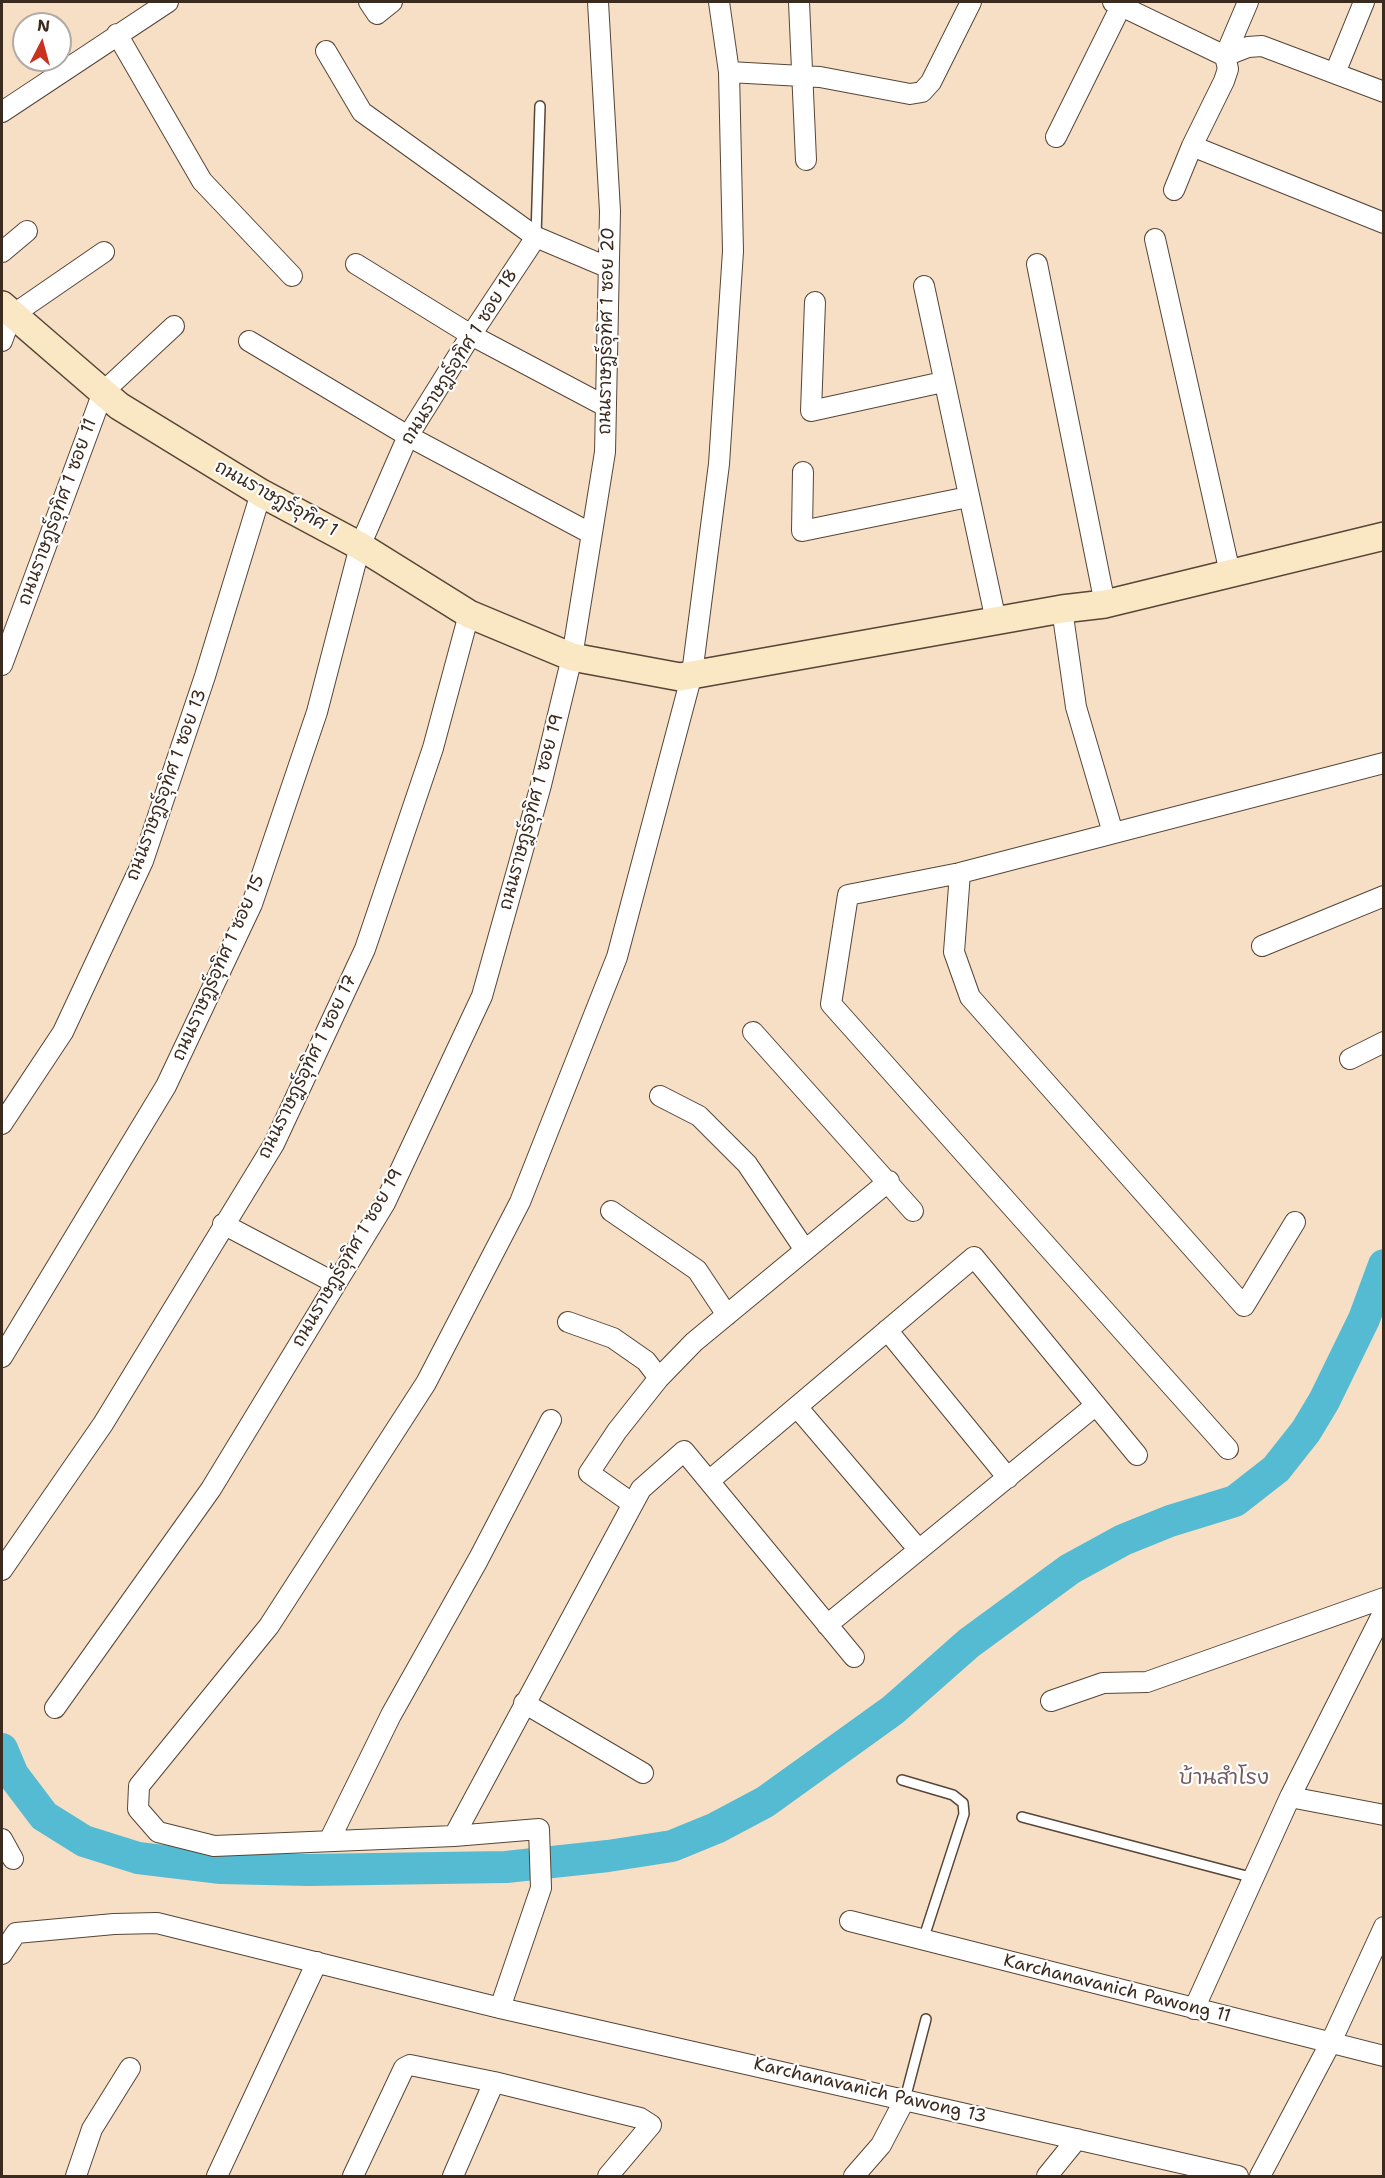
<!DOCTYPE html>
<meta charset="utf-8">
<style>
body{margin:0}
#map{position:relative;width:1385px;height:2178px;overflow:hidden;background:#f6dfc5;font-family:"Shantell Sans",sans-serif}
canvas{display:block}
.frame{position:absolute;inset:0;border:3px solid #3b2a1e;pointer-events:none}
.north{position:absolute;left:12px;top:12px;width:60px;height:60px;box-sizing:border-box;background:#fff;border:2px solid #b1aaa5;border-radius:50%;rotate:6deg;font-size:16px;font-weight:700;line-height:24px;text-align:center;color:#3b2a1e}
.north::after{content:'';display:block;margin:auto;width:21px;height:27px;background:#c8321e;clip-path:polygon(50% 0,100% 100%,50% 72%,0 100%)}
</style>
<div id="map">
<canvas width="1385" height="2178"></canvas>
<div class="frame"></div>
<div class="north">N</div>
</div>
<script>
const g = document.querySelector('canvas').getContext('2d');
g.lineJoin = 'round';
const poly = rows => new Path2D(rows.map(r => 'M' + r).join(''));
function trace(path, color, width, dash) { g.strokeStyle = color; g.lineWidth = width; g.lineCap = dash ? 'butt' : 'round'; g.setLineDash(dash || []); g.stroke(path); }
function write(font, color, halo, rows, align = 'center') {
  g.font = font + ' "Shantell Sans","Playpen Sans Thai",sans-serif'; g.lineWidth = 4.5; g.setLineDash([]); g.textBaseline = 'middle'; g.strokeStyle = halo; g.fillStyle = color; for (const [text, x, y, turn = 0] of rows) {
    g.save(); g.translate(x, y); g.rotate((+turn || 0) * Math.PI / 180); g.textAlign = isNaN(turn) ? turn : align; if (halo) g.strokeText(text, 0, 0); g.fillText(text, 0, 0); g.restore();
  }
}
const river = poly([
 [2,1749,13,1775,44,1816,84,1841,138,1858,221,1868,308,1870,506,1867,608,1856,672,1846,716,1828,765,1802,893,1710,969,1643,1070,1569,1123,1540,1170,1521,1235,1501,1276,1469,1306,1431,1324,1401,1364,1319,1384,1265]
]);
const lane = poly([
 [536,236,540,106],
 [902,1780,953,1795,963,1803,964,1814,923,1940],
 [1022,1817,1254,1878],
 [905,2099,926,2019]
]);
const street = poly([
 [369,2,377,14,392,2],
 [799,2,806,160],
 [1113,2,1225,56,1228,69,1224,81,1192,146,1174,190],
 [1248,2,1225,56,1248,47,1262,46,1384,92],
 [117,34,202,181,292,276],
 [326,51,362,112,536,237,607,267],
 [729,72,820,77,910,94,922,92,931,82,971,2],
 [1335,73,1364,2],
 [2,112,168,2],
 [1056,137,1123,2],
 [1192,146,1384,223],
 [1155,239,1230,573],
 [2,252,27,231],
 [356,264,471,335,605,406],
 [1037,264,1105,604],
 [924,286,996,621],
 [815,302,811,411,943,382],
 [2,341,11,316,104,252],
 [249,341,408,436,590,533],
 [803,472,802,531,968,497],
 [1062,609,1076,707,1113,833],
 [2,665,103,392,174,326],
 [960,873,954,952,970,997,1244,1306,1295,1222],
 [1262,946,1384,896],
 [753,1032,913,1211],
 [1350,1059,1384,1042],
 [660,1096,699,1116,747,1164,805,1250],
 [2,1124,63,1032,143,861,205,676,261,493],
 [611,1211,697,1270,727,1315],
 [223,1224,335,1283],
 [568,1322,613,1338,646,1361,659,1378],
 [887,1330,1008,1478],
 [2,1357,166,1086,252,904,317,712,360,546,408,436,471,335,536,237],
 [797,1407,919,1550],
 [1228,1449,831,1004,848,895,960,873,1384,763],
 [709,1481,974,1257,1137,1455],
 [633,1504,589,1473,617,1431,659,1378,694,1342,889,1181],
 [2,1570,103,1424,274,1144,365,949,433,748,469,614],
 [827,1625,1096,1405],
 [1051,1701,1103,1683,1147,1682,1384,1598],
 [524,1703,643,1773],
 [55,1708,211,1489,385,1203,482,996,541,785,572,657,605,452,610,211,598,2],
 [1290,1797,1384,1815],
 [454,1836,641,1489,684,1451,854,1657],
 [2,1839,13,1859],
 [329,1841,391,1715,478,1560,551,1420],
 [850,1921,1384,2056],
 [2,1954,16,1933,114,1924,157,1923,500,2008,1238,2176],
 [500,2008,541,1888,539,1829,454,1836,214,1846,158,1832,138,1809,139,1786,269,1626,426,1383,520,1202,617,957,692,674,719,464,733,251,729,72,719,2],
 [1194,2009,1290,1797,1384,1611],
 [76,2176,92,2129,130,2068],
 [217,2176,317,1962],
 [353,2176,404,2068,410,2065,494,2082,640,2118,651,2125,608,2176],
 [453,2176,494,2082],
 [854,2176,881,2145,905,2099],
 [1047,2176,1077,2139],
 [1260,2176,1331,2042,1384,1927]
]);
const secondary = poly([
 [2,305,119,406,261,493,360,546,469,614,572,657,680,677,1062,609,1105,604,1384,536]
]);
const streetNames = [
 ["ถนนราษฎร์อุทิศ 1 ซอย 20",607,331,-89],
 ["ถนนราษฎร์อุทิศ 1 ซอย 18",460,357,-58],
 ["ถนนราษฎร์อุทิศ 1",276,499,29],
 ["ถนนราษฎร์อุทิศ 1 ซอย 11",58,512,-70],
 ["ถนนราษฎร์อุทิศ 1 ซอย 13",167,785,-70],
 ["ถนนราษฎร์อุทิศ 1 ซอย 19",532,812,-75],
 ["ถนนราษฎร์อุทิศ 1 ซอย 15",219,968,-66],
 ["ถนนราษฎร์อุทิศ 1 ซอย 17",308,1067,-64],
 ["ถนนราษฎร์อุทิศ 1 ซอย 19",348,1258,-60],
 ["Karchanavanich Pawong 11",1117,1989,14],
 ["Karchanavanich Pawong 13",870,2091,13]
];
const quarterNames = [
 ["บ้านสำโรง",1224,1779]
];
trace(river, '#54bbd2', 32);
trace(lane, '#574537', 12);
trace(street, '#574537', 22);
trace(secondary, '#574537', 30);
trace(lane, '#fff', 9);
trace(street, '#fff', 20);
trace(secondary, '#fae7c3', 27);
write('18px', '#3b2a1e', '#fff', streetNames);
write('21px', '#725b61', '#fff', quarterNames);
</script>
